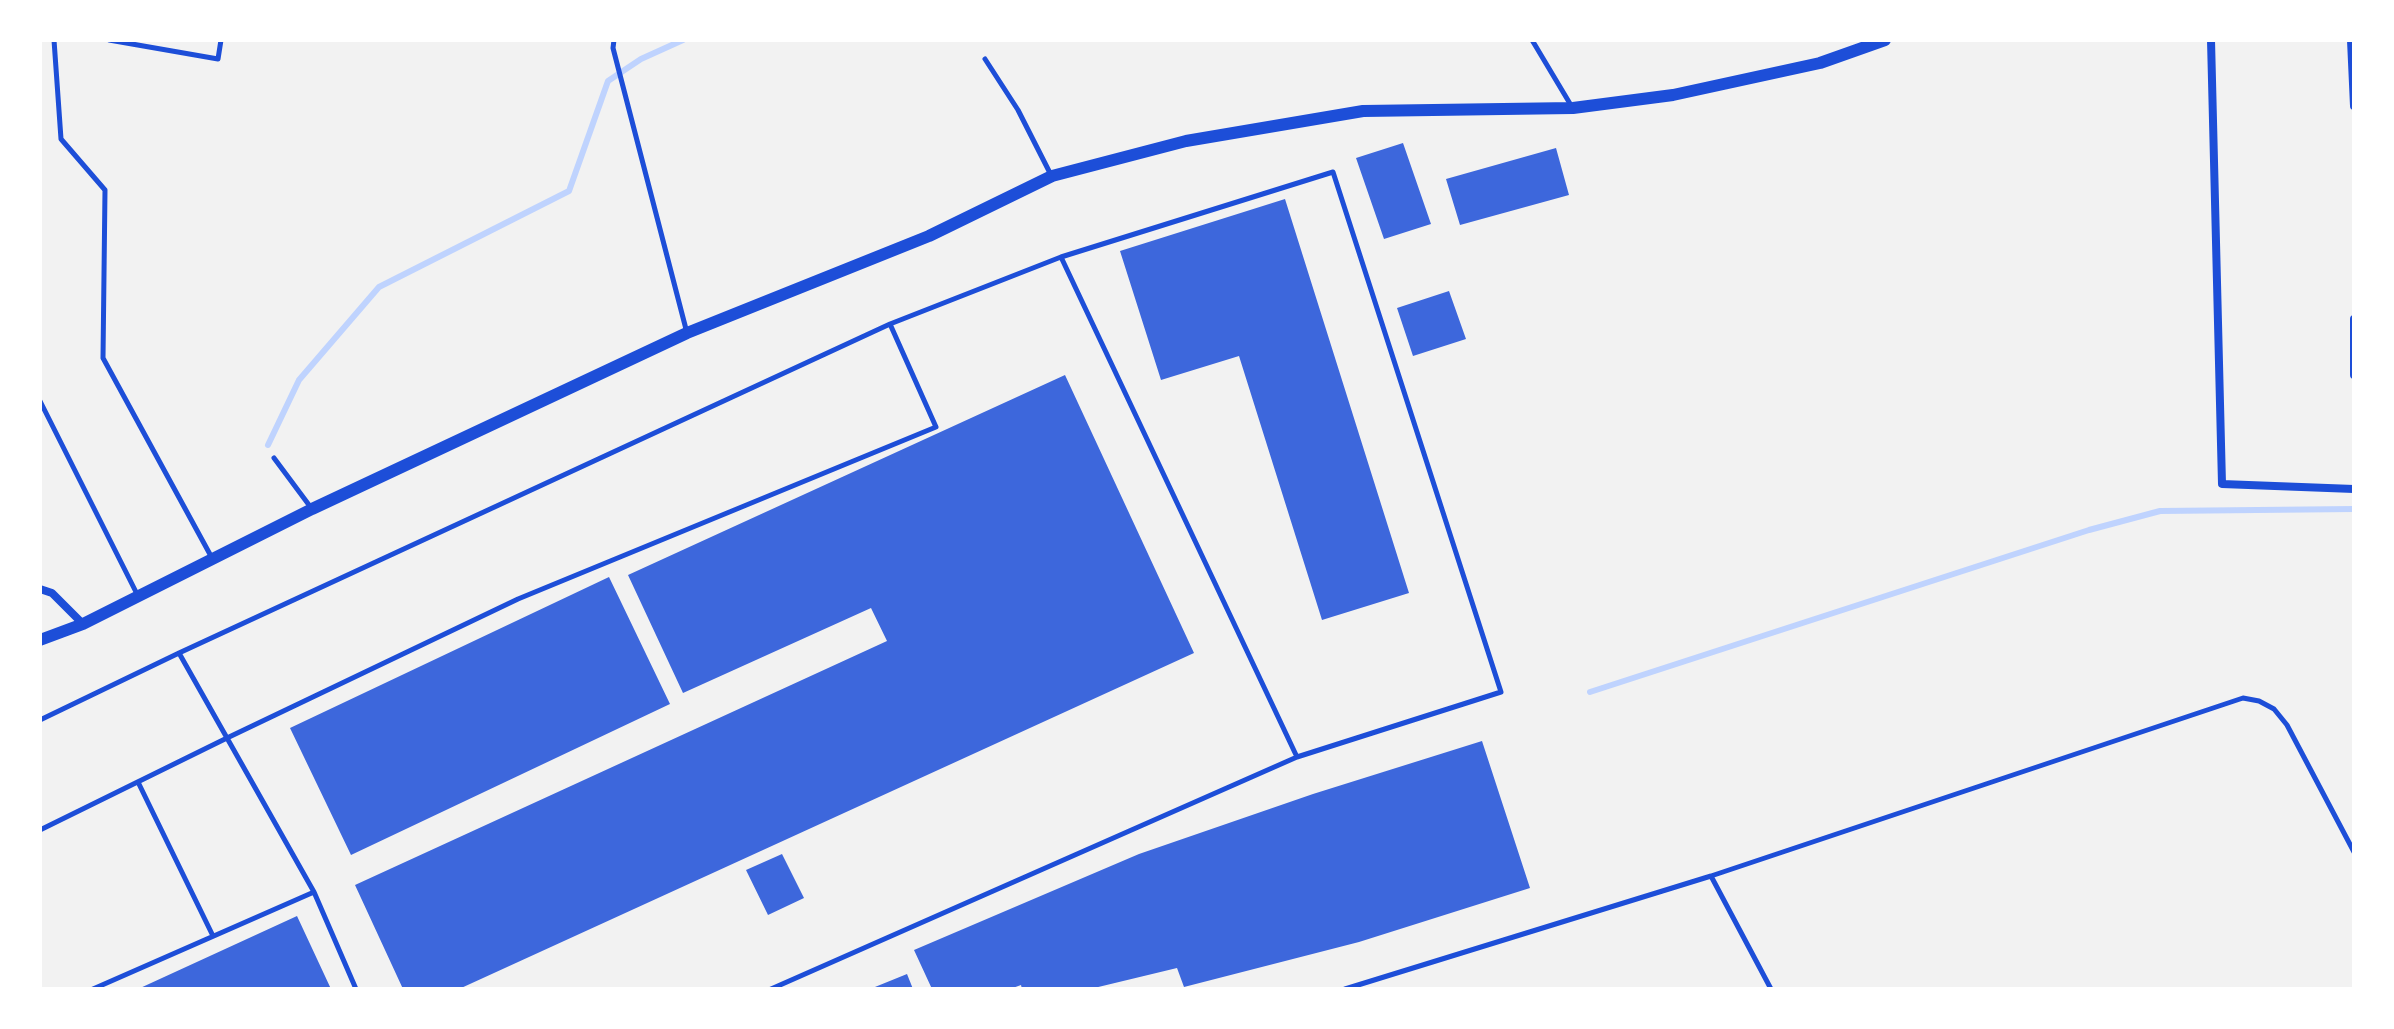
<!DOCTYPE html>
<style>
body{margin:0}
#map{position:relative;width:2394px;height:1029px;overflow:hidden;background:#f2f2f2;font-family:"Source Sans 3",sans-serif}
canvas{display:block}
.frame{position:absolute;inset:0;border:42px solid #fff;pointer-events:none}
</style>
<div id="map">
<canvas width="2394" height="1029"></canvas>
<div class="frame"></div>
</div>
<script>
const g = document.querySelector('canvas').getContext('2d');
g.lineJoin = 'round';
const poly = rows => new Path2D(rows.map(r => 'M' + r).join(''));
function trace(path, color, width, dash) { g.strokeStyle = color; g.lineWidth = width; g.lineCap = dash ? 'butt' : 'round'; g.setLineDash(dash || []); g.stroke(path); }
function paint(path, color) { g.fillStyle = color; g.fill(path, 'evenodd'); }
const stream = poly([
 [268,445,299,380,379,287,569,191,608,81,641,59,683,40],
 [1590,692,2089,530,2160,511,2354,509]
]);
const building = poly([
 [1403,143,1431,224,1384,239,1356,158],
 [1556,148,1569,195,1460,225,1446,179],
 [1285,199,1409,593,1322,620,1239,356,1161,380,1120,251],
 [1449,291,1466,339,1413,356,1397,308],
 [1065,375,1194,653,459,989,403,989,355,885,887,641,871,608,683,693,628,575],
 [609,577,670,704,351,855,290,728],
 [1482,741,1530,888,1359,942,1184,987,1177,968,1090,989,1022,989,1021,985,1010,989,932,989,914,950,1139,854,1313,794],
 [782,854,804,898,768,915,746,870],
 [297,916,331,989,138,989],
 [907,974,913,989,870,989]
]);
const service = poly([
 [54,40,61,139,105,190,103,358,212,558],
 [109,40,218,59,221,40],
 [614,40,613,48,687,333],
 [1532,40,1572,107],
 [985,59,1018,110,1051,175],
 [1061,257,1297,757],
 [40,401,138,596],
 [274,458,312,509],
 [179,653,314,892,356,989],
 [40,720,179,653,890,324,1061,257,1333,172,1501,692,1297,757,771,989],
 [138,782,213,936],
 [40,830,227,738,518,599,936,427,890,324],
 [1711,876,1771,989],
 [93,989,314,892],
 [1345,989,1711,876,2243,698,2259,701,2274,709,2287,725,2354,852]
]);
const minor = poly([
 [2211,40,2222,484,2354,489],
 [2351,40,2354,106],
 [2354,319,2354,375],
 [40,589,52,593,83,624]
]);
const tertiary = poly([
 [40,640,83,624,312,509,687,333,929,236,1052,176,1186,141,1363,111,1573,108,1673,95,1820,63,1885,40]
]);
trace(stream, '#bfd3fe', 6);
paint(building, '#3d67dc');
trace(service, '#1d4ed8', 5);
trace(minor, '#1d4ed8', 8);
trace(tertiary, '#1d4ed8', 12);
</script>
